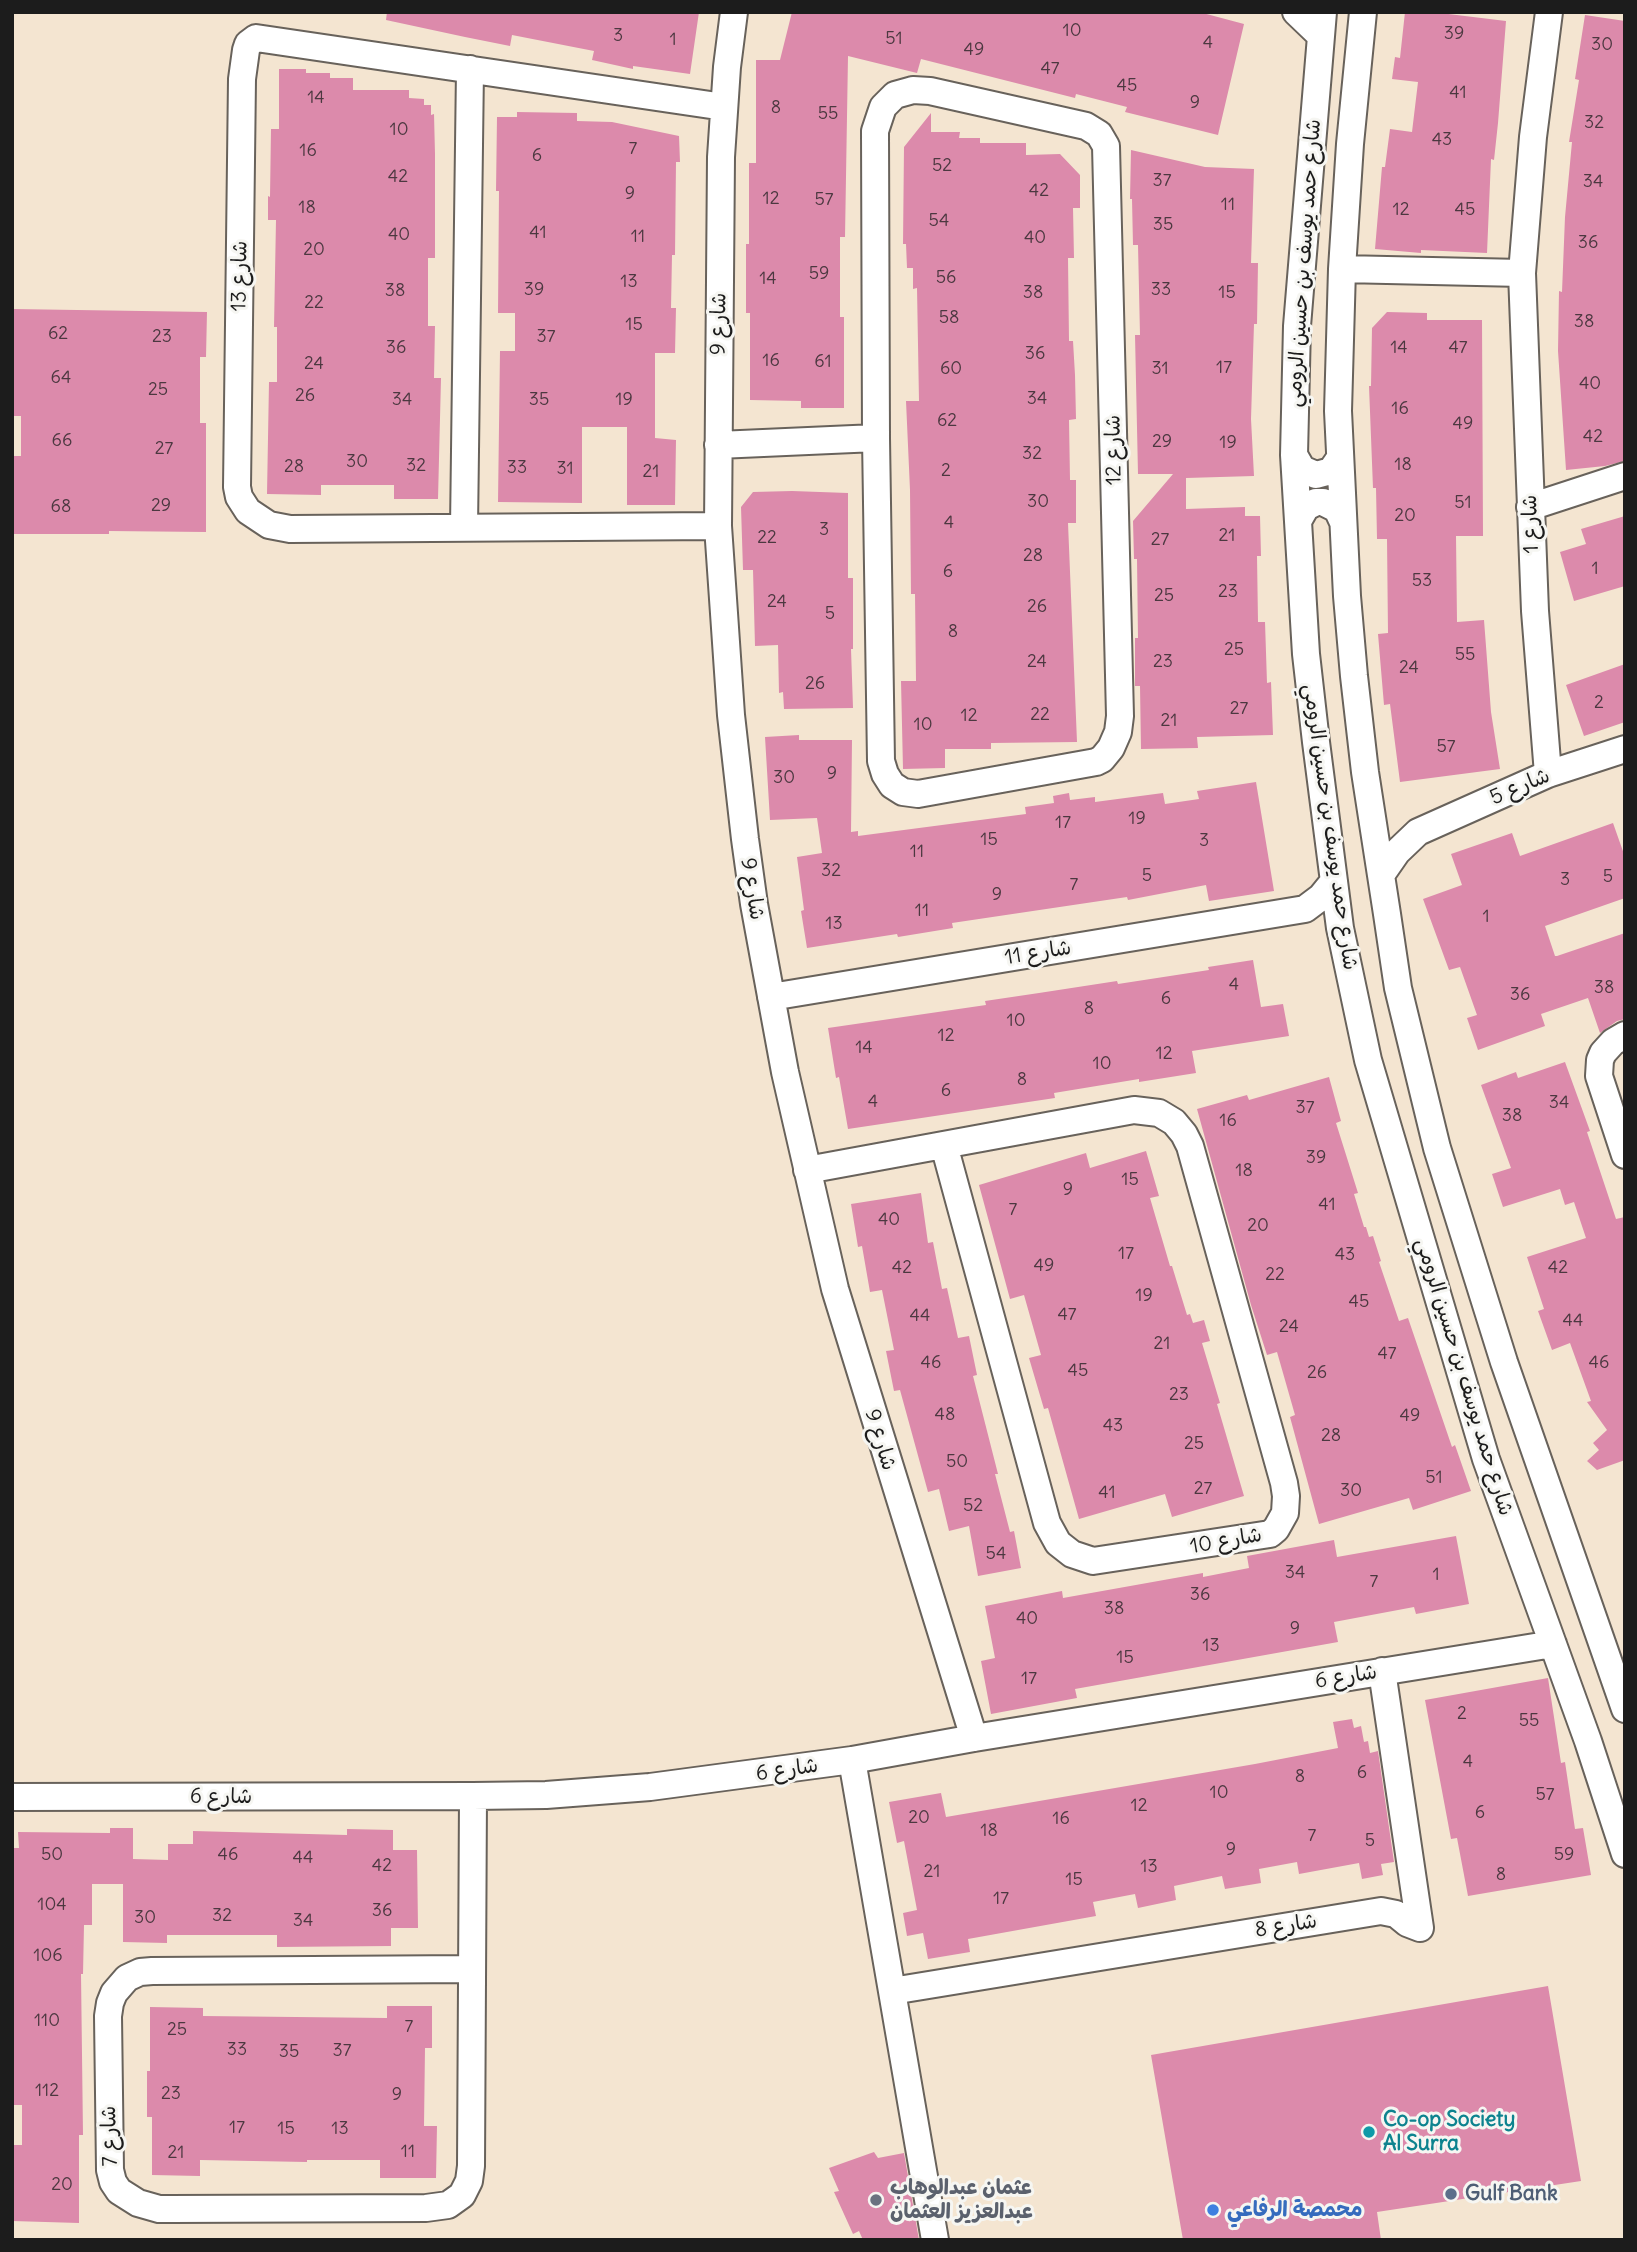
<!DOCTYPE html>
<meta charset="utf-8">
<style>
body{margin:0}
#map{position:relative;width:1637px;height:2252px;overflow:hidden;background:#f4e5d1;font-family:Delius,sans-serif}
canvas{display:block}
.frame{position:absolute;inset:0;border:14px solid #1c1c1c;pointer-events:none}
</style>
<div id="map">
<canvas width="1637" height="2252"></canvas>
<div class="frame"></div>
</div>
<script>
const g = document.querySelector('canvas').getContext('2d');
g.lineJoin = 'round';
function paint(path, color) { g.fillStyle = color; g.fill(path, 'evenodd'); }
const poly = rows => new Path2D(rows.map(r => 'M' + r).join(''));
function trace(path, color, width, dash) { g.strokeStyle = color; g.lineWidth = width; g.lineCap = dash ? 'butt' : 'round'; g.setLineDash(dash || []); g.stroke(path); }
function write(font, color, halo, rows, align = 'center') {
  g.font = font + ' Delius,"Playpen Sans Arabic",sans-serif'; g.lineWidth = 6; g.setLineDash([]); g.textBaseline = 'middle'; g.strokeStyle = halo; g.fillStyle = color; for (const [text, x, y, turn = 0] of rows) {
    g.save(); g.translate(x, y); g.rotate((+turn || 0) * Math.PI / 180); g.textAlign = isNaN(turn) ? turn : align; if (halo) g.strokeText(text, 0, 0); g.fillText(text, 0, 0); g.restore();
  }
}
const building = poly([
 [387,12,699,12,690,74,633,66,633,69,592,60,594,51,512,35,510,46,465,37,386,20],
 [792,12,1199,12,1244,24,1218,135,1125,112,1127,107,1076,94,1075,98,921,59,917,73,848,56,845,237,840,237,840,317,844,317,844,408,801,408,801,401,750,400,750,313,746,313,746,244,749,244,749,163,756,163,756,60,780,60],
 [1405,12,1432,12,1506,21,1498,123,1494,160,1491,159,1487,253,1421,250,1421,253,1375,249,1382,167,1385,167,1390,129,1412,132,1418,82,1392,79,1395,57,1400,58],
 [1585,15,1625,21,1625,434,1623,434,1625,461,1605,466,1566,470,1558,351,1559,291,1562,292,1565,217,1572,142,1569,142,1579,80,1575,79],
 [279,69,306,69,306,73,330,73,330,78,353,78,353,90,409,90,409,98,424,99,424,105,431,105,431,115,434,114,435,154,435,258,428,258,428,326,435,326,434,378,441,378,438,499,394,499,394,485,321,485,321,495,267,494,269,382,277,382,277,327,274,327,276,220,268,220,268,196,270,197,271,129,279,129],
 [517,112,577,113,577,121,612,122,679,136,680,162,676,162,675,255,672,255,671,308,676,308,675,353,655,353,655,438,676,440,675,505,627,505,627,427,582,427,582,503,498,502,500,351,515,351,515,313,498,313,499,191,496,191,497,117,517,117],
 [931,113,931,132,960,132,959,138,980,138,980,143,1026,143,1026,155,1060,154,1080,175,1080,208,1073,208,1074,258,1068,258,1069,341,1073,341,1075,375,1076,419,1069,420,1070,480,1076,480,1076,523,1068,523,1077,742,991,743,991,749,945,749,945,768,903,769,901,681,916,681,915,594,911,594,910,490,906,401,919,401,917,288,913,289,913,268,907,268,906,244,903,244,904,147],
 [1131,150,1205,167,1254,169,1251,263,1258,263,1257,324,1254,324,1251,419,1254,476,1186,478,1186,509,1245,507,1245,516,1260,516,1261,556,1257,556,1258,622,1265,622,1267,683,1271,682,1273,735,1197,737,1198,748,1141,749,1140,686,1135,686,1135,638,1138,638,1137,559,1134,559,1133,521,1173,474,1138,474,1135,335,1140,335,1138,245,1133,245,1132,199,1130,199],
 [12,309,207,312,206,357,200,357,200,423,206,423,206,532,109,531,109,534,12,534,12,456,21,456,21,416,14,416],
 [1387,312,1427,313,1427,320,1482,320,1483,536,1456,536,1457,622,1484,620,1491,712,1500,769,1400,782,1390,704,1384,705,1378,634,1388,633,1387,539,1377,539,1376,488,1373,488,1369,386,1371,386,1372,328],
 [792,491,848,493,848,578,853,578,853,649,851,649,853,708,784,709,783,692,779,693,778,645,755,646,753,570,743,570,741,507,753,492],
 [1625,516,1625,586,1574,601,1560,552,1586,544,1581,529],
 [1625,664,1625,722,1584,736,1566,685],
 [799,735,799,740,852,740,851,832,858,831,858,836,1026,814,1025,807,1054,803,1053,796,1069,793,1070,800,1095,797,1095,802,1163,793,1165,804,1199,799,1197,791,1256,782,1274,891,1209,901,1206,885,1128,900,1127,897,952,923,953,928,898,937,897,934,807,948,801,911,804,910,797,857,822,853,817,818,770,820,765,737],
 [1613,823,1625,857,1625,898,1545,926,1555,956,1557,956,1625,933,1625,1019,1617,1021,1600,1033,1588,998,1541,1014,1545,1026,1478,1050,1467,1018,1477,1015,1460,967,1449,970,1423,899,1462,885,1451,854,1512,833,1520,856],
 [1253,960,1261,1007,1283,1004,1289,1036,1192,1051,1196,1073,1139,1082,1139,1079,1054,1093,1055,1098,848,1129,839,1077,836,1078,828,1028,986,1005,985,1001,1039,993,1117,981,1118,984,1209,970,1208,967],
 [1565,1062,1590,1131,1587,1132,1616,1219,1625,1217,1625,1460,1597,1470,1587,1461,1599,1450,1593,1443,1607,1430,1587,1402,1591,1401,1570,1343,1552,1350,1538,1311,1544,1309,1527,1257,1586,1238,1574,1202,1565,1205,1560,1189,1503,1207,1492,1174,1511,1168,1481,1085,1516,1072,1518,1078],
 [1329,1077,1341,1121,1336,1123,1358,1193,1354,1194,1364,1227,1366,1227,1369,1237,1373,1236,1381,1261,1379,1262,1399,1321,1408,1318,1452,1447,1455,1445,1471,1491,1413,1510,1409,1498,1319,1524,1290,1417,1295,1415,1277,1352,1267,1355,1251,1305,1197,1109,1247,1095,1249,1100],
 [1146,1151,1159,1196,1150,1198,1170,1266,1172,1266,1187,1315,1190,1314,1193,1323,1204,1320,1210,1341,1202,1343,1220,1403,1217,1404,1244,1496,1172,1517,1165,1494,1079,1519,1048,1408,1044,1409,1029,1358,1041,1355,1024,1295,1010,1299,979,1185,1086,1153,1090,1168],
 [921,1193,928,1243,933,1242,942,1289,947,1288,958,1338,969,1336,977,1375,973,1376,998,1474,995,1474,1010,1532,1014,1531,1021,1568,978,1576,969,1526,949,1531,939,1489,928,1492,900,1390,894,1391,886,1351,894,1350,882,1290,870,1292,862,1246,858,1247,851,1204],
 [1456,1536,1469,1604,1416,1614,1414,1607,1334,1622,1338,1642,1075,1689,1077,1698,991,1714,981,1661,995,1658,985,1606,1062,1591,1063,1598,1203,1573,1203,1577,1249,1568,1247,1556,1334,1540,1337,1557],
 [1548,1678,1561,1763,1565,1762,1575,1829,1583,1828,1591,1875,1468,1896,1457,1838,1451,1839,1425,1700],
 [1352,1719,1354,1728,1361,1726,1364,1742,1368,1741,1370,1753,1378,1751,1394,1862,1381,1864,1383,1875,1362,1879,1359,1863,1299,1874,1297,1862,1259,1869,1261,1883,1225,1889,1222,1876,1174,1886,1176,1900,1138,1908,1135,1894,1093,1902,1096,1916,968,1939,970,1952,928,1959,923,1933,907,1936,903,1913,917,1910,904,1841,897,1843,889,1802,941,1793,946,1817,1255,1764,1338,1748,1333,1722],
 [110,1828,133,1828,133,1859,168,1860,168,1844,193,1844,193,1831,347,1835,347,1829,393,1830,393,1850,417,1850,418,1928,391,1928,391,1946,277,1947,277,1935,167,1935,167,1943,123,1942,123,1884,92,1884,92,1925,84,1925,83,1974,81,1974,83,2135,79,2135,79,2223,12,2221,12,2145,22,2145,22,2105,12,2105,12,1862,14,1862,14,1848,19,1848,18,1832,110,1833],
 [1548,1986,1581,2181,1377,2212,1381,2240,1183,2240,1151,2055],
 [387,2006,432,2006,432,2048,425,2048,424,2126,437,2126,436,2178,380,2178,380,2160,307,2160,307,2162,200,2160,200,2176,152,2175,152,2117,147,2117,147,2071,150,2071,150,2007,203,2008,203,2016,387,2018],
 [874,2152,878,2158,904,2153,919,2240,863,2240,859,2231,853,2234,834,2192,839,2191,829,2168]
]);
const minor = poly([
 [734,12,727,67,721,157,718,526,731,715,745,839,754,904,785,1072,835,1289,974,1738],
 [1296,12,1320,35],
 [1323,12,1297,326,1294,455,1306,654,1316,742,1340,928,1368,1060,1486,1459,1588,1741,1625,1854],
 [1363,12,1350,144,1342,269,1338,411,1347,596,1354,676,1365,772,1387,914,1398,988,1437,1148,1504,1362,1625,1709],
 [913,90,930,91,1086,126,1099,134,1106,146,1120,716,1118,732,1111,748,1102,759,1096,762,918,794,903,792,892,785,885,774,881,761,876,438,875,131,883,107,895,95,913,90],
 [1342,269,1522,273],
 [718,445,876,438],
 [1294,455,1302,469,1316,475,1331,471,1340,458],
 [1530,507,1625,476],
 [1298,521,1306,507,1316,502,1323,502,1337,509,1343,522],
 [718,526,290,529,269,525,248,511,239,497,237,487,242,79,246,50,248,44,256,38,724,107],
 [464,527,470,69],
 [1548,774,1535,611,1522,273,1533,137,1549,12],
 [1381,875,1397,852,1418,832,1548,774,1625,749],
 [771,997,1305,909,1321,897,1334,881],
 [1625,1035,1613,1042,1603,1053,1600,1060,1599,1076,1625,1155],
 [807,1170,1134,1110,1159,1113,1174,1122,1184,1134,1190,1146,1284,1483,1286,1496,1285,1513,1276,1529,1270,1534,1093,1561,1072,1554,1058,1543,1047,1523,944,1145],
 [852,1760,935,2240],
 [12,1797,473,1796,546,1795,650,1787,852,1760,974,1738,1553,1644],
 [472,1969,152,1971,140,1972,127,1978,114,1993,110,2003,108,2016,110,2170,113,2182,119,2191,138,2203,159,2209,171,2209,426,2208,448,2205,462,2195,469,2181,471,2166,473,1796],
 [892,1991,1381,1911,1396,1914,1407,1923,1420,1928,1382,1671]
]);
const markers = [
 [1369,2132,7,"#0f9aa8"],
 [1451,2194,7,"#5c6f8a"],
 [876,2200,7,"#6b7280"],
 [1213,2210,7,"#3f7fe0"]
];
const numberNames = [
 ["10",1072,31],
 ["39",1454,34],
 ["3",618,36],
 ["51",894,39],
 ["1",673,40],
 ["4",1208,43],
 ["30",1602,45],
 ["49",974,50],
 ["47",1050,69],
 ["45",1127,86],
 ["41",1458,93],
 ["14",316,98],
 ["9",1195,103],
 ["8",776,108],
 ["55",828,114],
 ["32",1594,123],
 ["10",399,130],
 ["43",1442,140],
 ["7",633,149],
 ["16",308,151],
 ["6",537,156],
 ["52",942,166],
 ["42",398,177],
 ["37",1162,181],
 ["34",1593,182],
 ["42",1039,191],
 ["9",630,194],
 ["12",771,199],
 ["57",824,200],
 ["11",1228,205],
 ["18",307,208],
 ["12",1401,210],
 ["45",1465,210],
 ["54",939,221],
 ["35",1163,225],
 ["41",538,233],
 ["40",399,235],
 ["11",638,237],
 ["40",1035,238],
 ["36",1588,243],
 ["20",314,250],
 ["59",819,274],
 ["56",946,278],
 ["14",768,279],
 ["13",629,282],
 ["39",534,290],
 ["33",1161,290],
 ["38",395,291],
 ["38",1033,293],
 ["15",1227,293],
 ["22",314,303],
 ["58",949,318],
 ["38",1584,322],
 ["15",634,325],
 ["62",58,334],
 ["23",162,337],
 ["37",546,337],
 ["36",396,348],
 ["14",1399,348],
 ["47",1458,348],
 ["36",1035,354],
 ["16",771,361],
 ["61",823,362],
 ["24",314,364],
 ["17",1224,368],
 ["60",951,369],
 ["31",1160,369],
 ["64",61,378],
 ["40",1590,384],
 ["25",158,390],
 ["26",305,396],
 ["34",1037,399],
 ["34",402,400],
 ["35",539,400],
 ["19",624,400],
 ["16",1400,409],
 ["62",947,421],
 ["49",1463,424],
 ["42",1593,437],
 ["66",62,441],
 ["29",1162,442],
 ["19",1228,443],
 ["27",164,449],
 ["32",1032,454],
 ["30",357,462],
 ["18",1403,465],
 ["32",416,466],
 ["28",294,467],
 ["33",517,468],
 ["31",565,469],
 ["2",946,471],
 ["21",651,472],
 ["30",1038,502],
 ["51",1463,503],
 ["29",161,506],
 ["68",61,507],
 ["20",1405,516],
 ["4",949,523],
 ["3",824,530],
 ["21",1227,536],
 ["22",767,538],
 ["27",1160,540],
 ["28",1033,556],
 ["1",1595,569],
 ["6",948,572],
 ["53",1422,581],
 ["23",1228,592],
 ["25",1164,596],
 ["24",777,602],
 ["26",1037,607],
 ["5",830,614],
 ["8",953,632],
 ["25",1234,650],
 ["55",1465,655],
 ["24",1037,662],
 ["23",1163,662],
 ["24",1409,668],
 ["26",815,684],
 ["2",1599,703],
 ["27",1239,709],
 ["22",1040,715],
 ["12",969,716],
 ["21",1169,721],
 ["10",923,725],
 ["57",1446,747],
 ["9",832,774],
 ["30",784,778],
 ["19",1137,819],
 ["17",1063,823],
 ["15",989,840],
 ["3",1204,841],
 ["11",917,852],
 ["32",831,871],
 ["5",1147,876],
 ["5",1608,877],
 ["3",1565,880],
 ["7",1074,885],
 ["9",997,895],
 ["11",922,911],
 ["1",1486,917],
 ["13",834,924],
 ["4",1234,985],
 ["38",1604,988],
 ["36",1520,995],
 ["6",1166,999],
 ["8",1089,1009],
 ["10",1016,1021],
 ["12",946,1036],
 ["14",864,1048],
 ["12",1164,1054],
 ["10",1102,1064],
 ["8",1022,1080],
 ["6",946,1091],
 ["4",873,1102],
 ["34",1559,1103],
 ["37",1305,1108],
 ["38",1512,1116],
 ["16",1228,1121],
 ["39",1316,1158],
 ["18",1244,1171],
 ["15",1130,1180],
 ["9",1068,1190],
 ["41",1327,1205],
 ["7",1013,1210],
 ["40",889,1220],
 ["20",1258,1226],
 ["17",1126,1254],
 ["43",1345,1255],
 ["49",1044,1266],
 ["42",902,1268],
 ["42",1558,1268],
 ["22",1275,1275],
 ["19",1144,1296],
 ["45",1359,1302],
 ["47",1067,1315],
 ["44",920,1316],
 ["44",1573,1321],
 ["24",1289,1327],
 ["21",1162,1344],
 ["47",1387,1354],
 ["46",931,1363],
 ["46",1599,1363],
 ["45",1078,1371],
 ["26",1317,1373],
 ["23",1179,1395],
 ["48",945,1415],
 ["49",1410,1416],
 ["43",1113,1426],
 ["28",1331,1436],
 ["25",1194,1444],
 ["50",957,1462],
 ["51",1434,1478],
 ["27",1203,1489],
 ["30",1351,1491],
 ["41",1107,1493],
 ["52",973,1506],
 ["54",996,1554],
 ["34",1295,1573],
 ["1",1436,1575],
 ["7",1374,1582],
 ["36",1200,1595],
 ["38",1114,1609],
 ["40",1027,1619],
 ["9",1295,1629],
 ["13",1211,1646],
 ["15",1125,1658],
 ["17",1029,1679],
 ["2",1462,1714],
 ["55",1529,1721],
 ["4",1468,1762],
 ["6",1362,1773],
 ["8",1300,1777],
 ["10",1219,1793],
 ["57",1545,1795],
 ["12",1139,1806],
 ["6",1480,1813],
 ["20",919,1818],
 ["16",1061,1819],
 ["18",989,1831],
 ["7",1312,1836],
 ["5",1370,1841],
 ["9",1231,1850],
 ["50",52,1855],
 ["46",228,1855],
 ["59",1564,1855],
 ["44",303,1858],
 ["42",382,1866],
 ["13",1149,1867],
 ["21",932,1872],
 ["8",1501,1875],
 ["15",1074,1880],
 ["17",1001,1899],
 ["104",52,1905],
 ["36",382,1911],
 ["32",222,1916],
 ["30",145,1918],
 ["34",303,1921],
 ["106",48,1956],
 ["110",47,2021],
 ["7",409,2027],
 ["25",177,2030],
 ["33",237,2050],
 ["37",342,2051],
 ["35",289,2052],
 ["112",47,2091],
 ["23",171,2094],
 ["9",397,2095],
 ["17",237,2128],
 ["15",286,2129],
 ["13",340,2129],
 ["11",408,2152],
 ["21",176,2153],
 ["20",62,2185]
];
const streetNames = [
 ["شارع حمد يوسف بن حسين الرومي",1304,263,-86],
 ["شارع 13",240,276,-89],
 ["شارع 9",719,324,-89],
 ["شارع 12",1114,450,-91],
 ["شارع 1",1531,524,-92],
 ["شارع 5",1520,787,-23],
 ["شارع حمد يوسف بن حسين الرومي",1330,827,82],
 ["شارع 9",752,889,81],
 ["شارع 11",1038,953,-9],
 ["شارع حمد يوسف بن حسين الرومي",1464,1377,73],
 ["شارع 9",880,1440,73],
 ["شارع 10",1226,1541,-10],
 ["شارع 6",1346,1677,-9],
 ["شارع 6",787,1770,-8],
 ["شارع 6",221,1797],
 ["شارع 8",1286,1926,-9],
 ["شارع 7",110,2136,-92]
];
const cultureNames = [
 ["Co-op Society",1383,2120],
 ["Al Surra",1383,2144]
];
const worshipNames = [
 ["عثمان عبدالوهاب",890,2188],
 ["عبدالعزيز العثمان",890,2212]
];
const serviceNames = [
 ["Gulf Bank",1465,2194]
];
const shopNames = [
 ["محمصة الرفاعي",1227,2210]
];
paint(building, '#dc8aab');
trace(minor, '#68625b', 30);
trace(minor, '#fff', 26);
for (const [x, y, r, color] of markers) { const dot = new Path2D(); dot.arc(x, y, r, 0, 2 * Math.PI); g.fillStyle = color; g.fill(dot); trace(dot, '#f6f6f2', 2.5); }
write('18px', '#4c3840', null, numberNames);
write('21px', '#1c1c1c', '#f6f6f2', streetNames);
write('bold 21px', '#0d838f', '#f6f6f2', cultureNames, 'left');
write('bold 21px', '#5b616d', '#f6f6f2', worshipNames, 'left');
write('bold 21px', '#4e5e75', '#f6f6f2', serviceNames, 'left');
write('bold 21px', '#366cbe', '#f6f6f2', shopNames, 'left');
</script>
